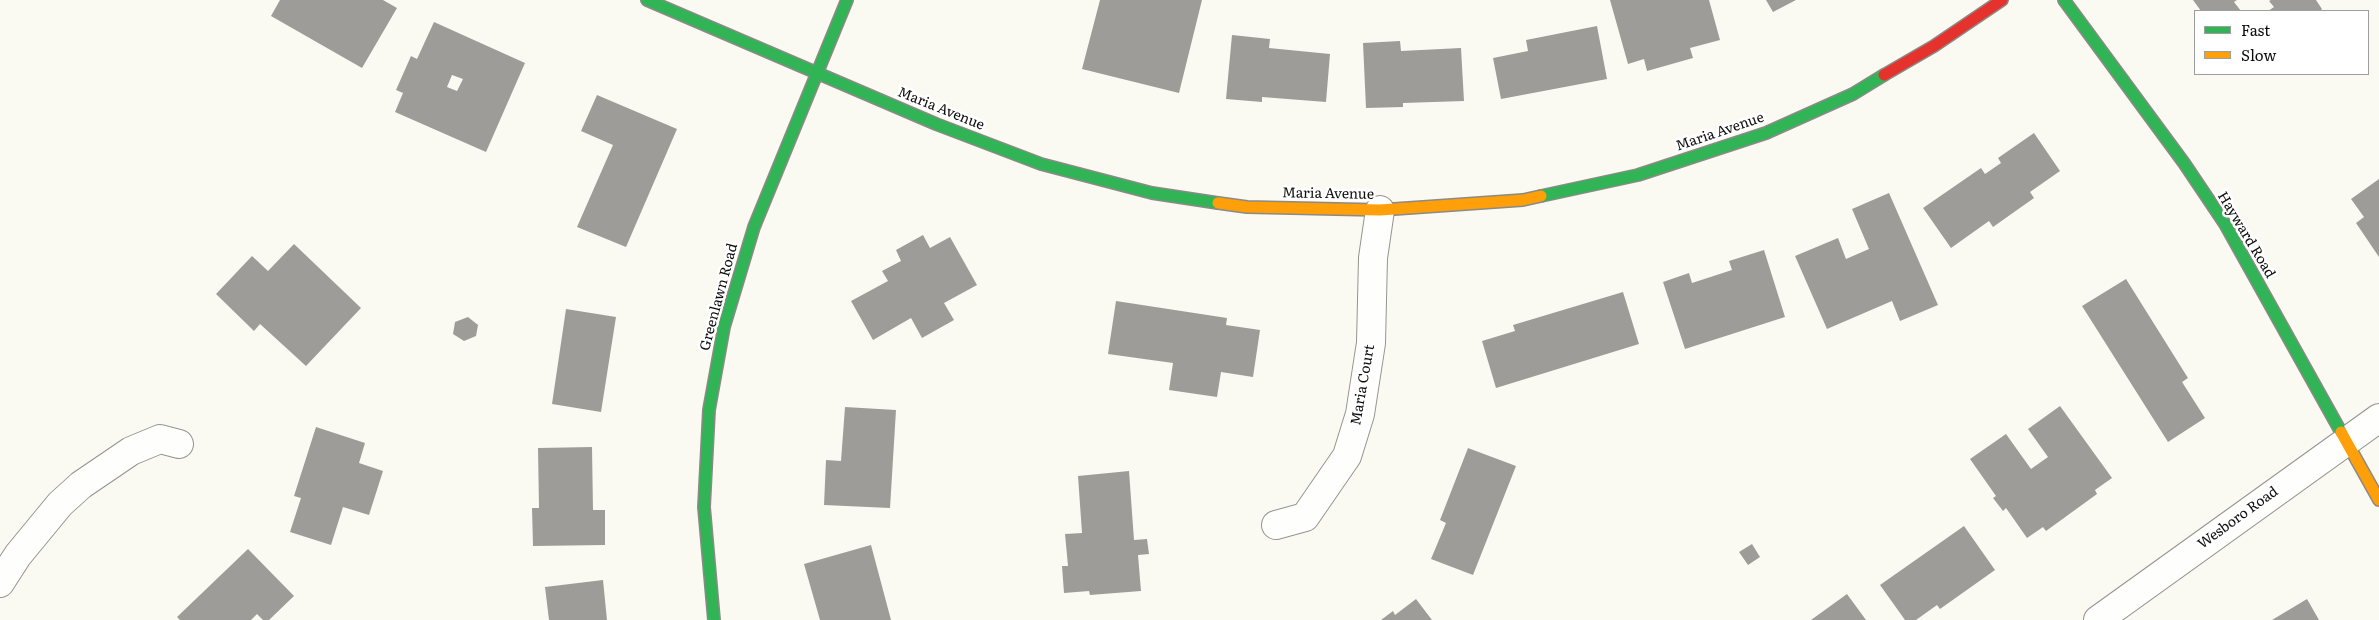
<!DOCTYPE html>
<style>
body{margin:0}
#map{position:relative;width:2379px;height:620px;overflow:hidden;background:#fbfaf2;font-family:Literata,serif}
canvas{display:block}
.legend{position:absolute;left:2194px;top:10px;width:175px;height:65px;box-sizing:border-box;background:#fff;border:1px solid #9e9e9e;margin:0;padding:6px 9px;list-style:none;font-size:15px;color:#0d0d0d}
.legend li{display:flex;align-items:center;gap:10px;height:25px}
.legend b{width:25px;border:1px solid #9e9e9e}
</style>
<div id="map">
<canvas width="2379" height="620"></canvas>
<ul class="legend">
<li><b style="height:6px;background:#30b455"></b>Fast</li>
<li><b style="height:6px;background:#ff9f0a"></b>Slow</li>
</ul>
</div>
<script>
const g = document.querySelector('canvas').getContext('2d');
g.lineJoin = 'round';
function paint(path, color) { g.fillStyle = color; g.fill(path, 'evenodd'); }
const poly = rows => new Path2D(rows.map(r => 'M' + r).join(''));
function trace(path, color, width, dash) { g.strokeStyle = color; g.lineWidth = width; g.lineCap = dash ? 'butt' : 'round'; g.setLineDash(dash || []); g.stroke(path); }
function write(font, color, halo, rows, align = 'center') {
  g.font = font + ' Literata,serif'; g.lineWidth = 5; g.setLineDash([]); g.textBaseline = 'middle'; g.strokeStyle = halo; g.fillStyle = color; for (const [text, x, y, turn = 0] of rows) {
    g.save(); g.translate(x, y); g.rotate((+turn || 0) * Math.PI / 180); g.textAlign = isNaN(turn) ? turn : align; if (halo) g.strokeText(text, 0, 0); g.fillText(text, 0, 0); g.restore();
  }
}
const building = poly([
 [280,0,383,0,397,8,362,68,271,16],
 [1100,0,1202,0,1179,93,1082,69],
 [1610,0,1709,0,1720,40,1690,48,1693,58,1647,71,1644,59,1628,64],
 [1766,0,1796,0,1773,12],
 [2193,0,2237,0,2234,2,2241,11,2201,11],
 [2271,0,2316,0,2322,9,2320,11,2268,11,2274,7,2269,1],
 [434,22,525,63,486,152,395,112,403,93,396,90,411,56,417,59],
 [452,75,463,79,457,91,447,87],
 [1597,26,1607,79,1501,99,1493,58,1528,51,1526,40],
 [1232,35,1270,39,1269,48,1330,54,1326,102,1262,97,1262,102,1226,99],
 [1400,41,1401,51,1461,48,1464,101,1403,103,1403,107,1366,108,1363,43],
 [597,95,677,129,626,247,577,227,613,145,581,131],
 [2034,133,2060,171,2030,192,2034,198,1993,227,1989,221,1951,248,1923,208,1981,168,1985,174,2001,163,1998,158],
 [2379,179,2379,257,2356,223,2364,217,2351,199],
 [1889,193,1938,305,1900,321,1892,301,1827,329,1795,256,1838,238,1846,259,1869,249,1852,209],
 [923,235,930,248,950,237,977,285,944,303,954,320,922,338,911,318,873,340,851,301,888,281,882,271,901,261,896,250],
 [294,244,361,308,306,366,260,324,254,331,216,294,252,256,268,271],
 [1764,250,1785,317,1685,349,1663,282,1689,273,1692,283,1732,270,1729,261],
 [2126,279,2188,378,2182,382,2205,418,2168,442,2082,306],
 [1623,292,1639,344,1496,388,1482,341,1515,331,1513,325],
 [1116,301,1227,318,1226,325,1260,330,1253,377,1221,372,1217,397,1169,390,1173,363,1108,354],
 [566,309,616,317,601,412,552,404],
 [468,317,478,325,476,336,464,341,453,334,455,322],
 [2060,406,2112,478,2095,490,2097,494,2046,531,2043,527,2027,538,2006,508,2003,511,1993,498,1996,496,1970,459,2006,434,2031,469,2048,457,2028,429],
 [845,407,896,410,890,508,824,505,826,460,841,461],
 [316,427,365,443,359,463,383,471,369,515,343,507,331,545,290,532,301,498,294,496],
 [592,447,593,510,605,510,605,545,533,546,532,508,539,508,538,448],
 [1468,448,1516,466,1473,575,1431,559,1446,523,1440,520],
 [1129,471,1134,540,1147,539,1149,554,1138,555,1141,591,1090,595,1089,591,1064,593,1062,566,1068,566,1065,534,1082,533,1078,476],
 [1964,526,1995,570,1940,609,1937,605,1916,620,1905,620,1880,585],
 [1752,544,1760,557,1748,565,1739,552],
 [871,545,891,620,820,620,804,564],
 [248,549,294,596,269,620,263,620,257,614,251,620,180,620,177,617],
 [603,580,607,620,549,620,545,587],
 [1847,594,1866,620,1811,620],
 [1416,599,1432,620,1381,620,1393,611,1395,615],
 [2307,599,2319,620,2272,620]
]);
const street = poly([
 [1276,525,1305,517,1347,456,1360,414,1371,343,1373,258,1380,210],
 [0,583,18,555,60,504,81,485,131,451,160,439,179,444],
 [2098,620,2379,418]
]);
const fast = poly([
 [647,0,936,124,1041,164,1152,193,1218,203],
 [2064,0,2184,163,2225,224,2341,432],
 [1541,196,1638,175,1766,133,1853,94,1884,75],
 [714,620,704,507,709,410,724,327,754,227,847,0]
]);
const slow = poly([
 [1218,203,1247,207,1380,210,1523,200,1541,196],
 [2341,432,2379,500]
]);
const jam = poly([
 [1884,75,1934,46,2002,0]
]);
const streetNames = [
 ["Maria Avenue",941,109,22],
 ["Maria Avenue",1720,132,-19],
 ["Maria Avenue",1328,194,1],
 ["Hayward Road",2246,235,59],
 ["Greenlawn Road",719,297,-75],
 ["Maria Court",1363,385,-80],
 ["Wesboro Road",2238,518,-36]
];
paint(building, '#9e9c98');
trace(street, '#949490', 30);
trace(fast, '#8b8a87', 14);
trace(slow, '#8b8a87', 14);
trace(jam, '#8b8a87', 14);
trace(street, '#fefefd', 28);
trace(fast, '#30b455', 11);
trace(slow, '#ff9f0a', 11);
trace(jam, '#e5322d', 11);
write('14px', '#0d0d0d', '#fff', streetNames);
</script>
